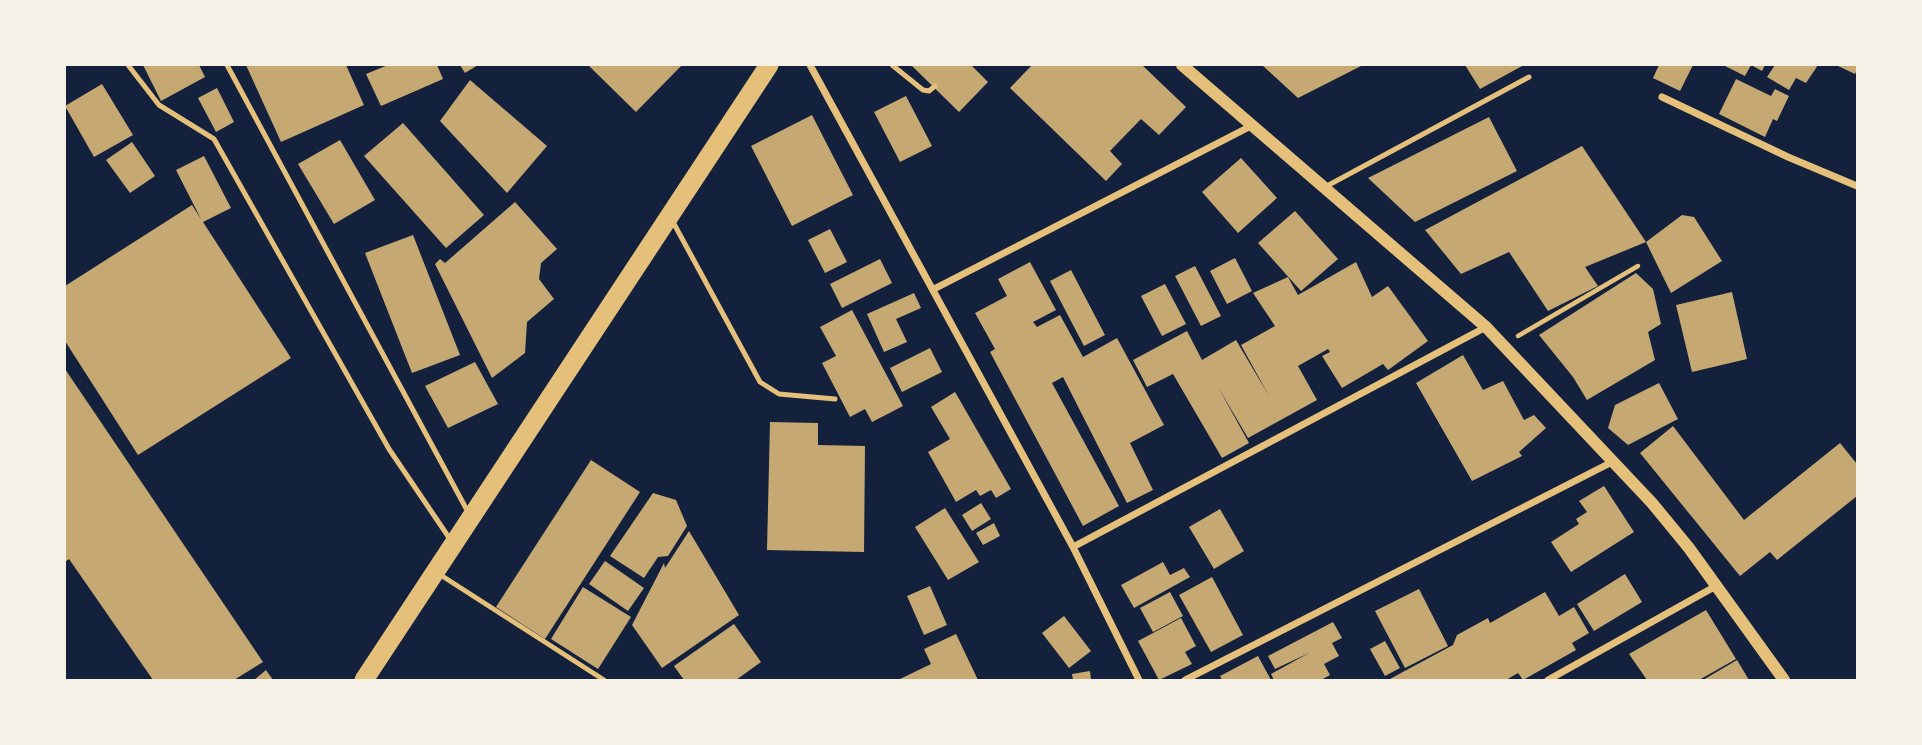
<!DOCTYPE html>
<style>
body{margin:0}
#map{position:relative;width:1922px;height:745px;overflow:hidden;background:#14213d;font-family:"Open Sans",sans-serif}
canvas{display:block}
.frame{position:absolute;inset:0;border:66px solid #f6f1e7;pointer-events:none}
</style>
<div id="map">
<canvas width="1922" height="745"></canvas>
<div class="frame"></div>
</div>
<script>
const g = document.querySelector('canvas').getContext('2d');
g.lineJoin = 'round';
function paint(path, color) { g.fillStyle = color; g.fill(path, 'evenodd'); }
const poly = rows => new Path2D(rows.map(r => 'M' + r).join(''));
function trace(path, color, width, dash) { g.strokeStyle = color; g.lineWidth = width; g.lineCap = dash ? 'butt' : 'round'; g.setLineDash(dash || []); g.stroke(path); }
const building = poly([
 [143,65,199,65,205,77,161,101],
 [246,65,346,65,364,105,281,142],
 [388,65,437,65,443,79,381,106,366,74],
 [460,65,478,65,465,73],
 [588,65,682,65,636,112],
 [911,65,971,65,988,82,959,112],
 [1032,65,1142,65,1186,107,1159,135,1141,119,1110,151,1122,164,1106,181,1010,88],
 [1262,65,1363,65,1298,98],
 [1465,65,1524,65,1480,89],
 [1659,65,1693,65,1680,91,1653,78],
 [1723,65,1765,65,1762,71,1751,65,1745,76],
 [1775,65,1818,65,1806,83,1796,78,1789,90,1767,77],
 [1836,65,1857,65,1857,70,1855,74],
 [1736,79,1771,96,1775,89,1789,96,1777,121,1773,119,1765,137,1719,114],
 [470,80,547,146,507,193,440,121],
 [102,84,133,135,94,157,65,106],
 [217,88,234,122,216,132,198,98],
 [906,96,932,146,900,162,874,112],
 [812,115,853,195,792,226,751,146],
 [1489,117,1517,171,1415,222,1368,178],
 [403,123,484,215,446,248,364,156],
 [340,140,375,200,334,224,298,164],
 [132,142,155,176,130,193,106,160],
 [1582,146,1646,242,1585,267,1598,286,1548,311,1509,252,1461,274,1425,230],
 [204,156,231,208,203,222,291,358,138,455,65,341,65,286,192,205,201,219,176,170],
 [1241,158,1277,198,1238,233,1202,192],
 [515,202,557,249,541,263,539,279,554,299,527,322,525,353,492,378,435,264,440,259,445,263],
 [1295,211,1338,259,1301,291,1258,243],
 [1682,215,1694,217,1722,261,1671,293,1646,242],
 [830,229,847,262,825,273,808,240],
 [413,235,460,355,412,373,365,253],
 [1235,258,1252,291,1227,304,1210,271],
 [880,259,892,283,842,308,830,284],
 [1030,262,1056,310,1033,322,1037,327,1060,315,1083,357,1117,338,1164,425,1130,443,1153,490,1127,503,1063,377,1052,383,1119,506,1083,526,990,352,995,349,975,313,1007,296,998,279],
 [1356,262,1372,297,1388,286,1428,341,1388,370,1383,364,1342,388,1322,356,1330,352,1328,349,1298,366,1317,400,1248,438,1218,387,1249,443,1222,458,1173,374,1147,387,1133,360,1187,331,1202,360,1236,340,1269,396,1241,345,1275,326,1253,293,1288,277,1298,295],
 [1195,266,1221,316,1201,326,1175,276],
 [1071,270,1105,335,1084,346,1050,281],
 [1636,273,1653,289,1661,324,1648,332,1655,360,1587,400,1573,377,1539,335],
 [1165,284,1186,324,1162,336,1141,296],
 [1732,292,1747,359,1692,372,1676,305],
 [914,293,921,308,896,319,907,342,884,352,867,314],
 [852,310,903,406,872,422,865,409,850,417,822,363,836,356,820,327],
 [930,348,942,372,902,392,890,368],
 [1463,355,1483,390,1503,381,1524,420,1534,415,1546,428,1519,452,1522,456,1472,481,1416,383],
 [475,362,498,404,448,428,425,386],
 [65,369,263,662,234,680,153,680,69,559,65,562],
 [1659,383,1678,419,1628,445,1608,428,1615,405],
 [955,392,1011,489,996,498,991,490,980,496,976,490,956,502,928,452,950,439,931,407],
 [770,422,818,423,818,445,865,446,864,552,767,550],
 [1673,426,1744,520,1840,443,1857,464,1857,496,1777,560,1770,552,1740,576,1640,453],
 [591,460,640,492,545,639,496,607],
 [1604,486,1634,532,1571,572,1551,542,1579,524,1576,519,1587,512,1579,501],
 [653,493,676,500,687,526,668,556,658,557,644,578,610,556],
 [981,503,991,519,972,531,962,515],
 [945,508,979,562,948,580,915,527],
 [1220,509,1244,551,1214,569,1189,527],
 [994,523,1000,536,983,545,976,533],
 [689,531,739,615,662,668,632,625,664,563,665,568],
 [605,561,644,588,628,611,589,584],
 [1163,562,1170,575,1184,568,1190,577,1134,608,1121,585],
 [1625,574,1642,602,1594,631,1577,604],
 [1212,577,1243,635,1211,652,1179,595],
 [930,586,947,625,924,635,907,596],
 [583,587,631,617,598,669,551,639],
 [1419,589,1448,646,1405,668,1375,611],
 [1170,592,1183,616,1153,632,1140,608],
 [1545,592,1559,616,1574,607,1589,633,1572,643,1576,650,1523,680,1518,673,1506,680,1388,680,1453,645,1457,635,1488,618,1490,623],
 [1706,610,1736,659,1699,680,1647,680,1629,654],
 [1064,616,1091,651,1069,668,1042,633],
 [1181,618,1196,646,1185,652,1192,664,1159,680,1138,641],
 [1333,622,1342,638,1332,643,1339,656,1324,664,1330,675,1321,680,1274,680,1271,674,1309,653,1275,669,1268,656],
 [734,624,761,662,736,680,684,680,674,666],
 [956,634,978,680,898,680,931,664,924,649],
 [1385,641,1400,668,1385,676,1370,649],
 [1258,656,1271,680,1222,680,1220,676],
 [1737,660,1749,680,1703,680],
 [266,670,273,680,254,680],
 [1090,671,1091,680,1073,680,1072,674]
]);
const path = poly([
 [1518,336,1638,266]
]);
const service = poly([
 [128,65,159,105,214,139,389,449,452,542],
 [227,65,468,512],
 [892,65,923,90,929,91,935,86],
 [1325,187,1529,77],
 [673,222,760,382,779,394,835,399],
 [439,574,604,680]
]);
const minor = poly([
 [810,65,1073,547,1139,680],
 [1662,97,1788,157,1857,186],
 [934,289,1253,125],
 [1073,547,1486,327],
 [1185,680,1614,461],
 [1548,680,1716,586]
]);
const tertiary = poly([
 [1182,65,1486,327,1652,503,1689,548,1784,680]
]);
const trunk = poly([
 [364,680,769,65]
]);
paint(building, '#c6a872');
trace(path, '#e5c07b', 4.5);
trace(service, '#e5c07b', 5);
trace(minor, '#e5c07b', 7);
trace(tertiary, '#e5c07b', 12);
trace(trunk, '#e5c07b', 19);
</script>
